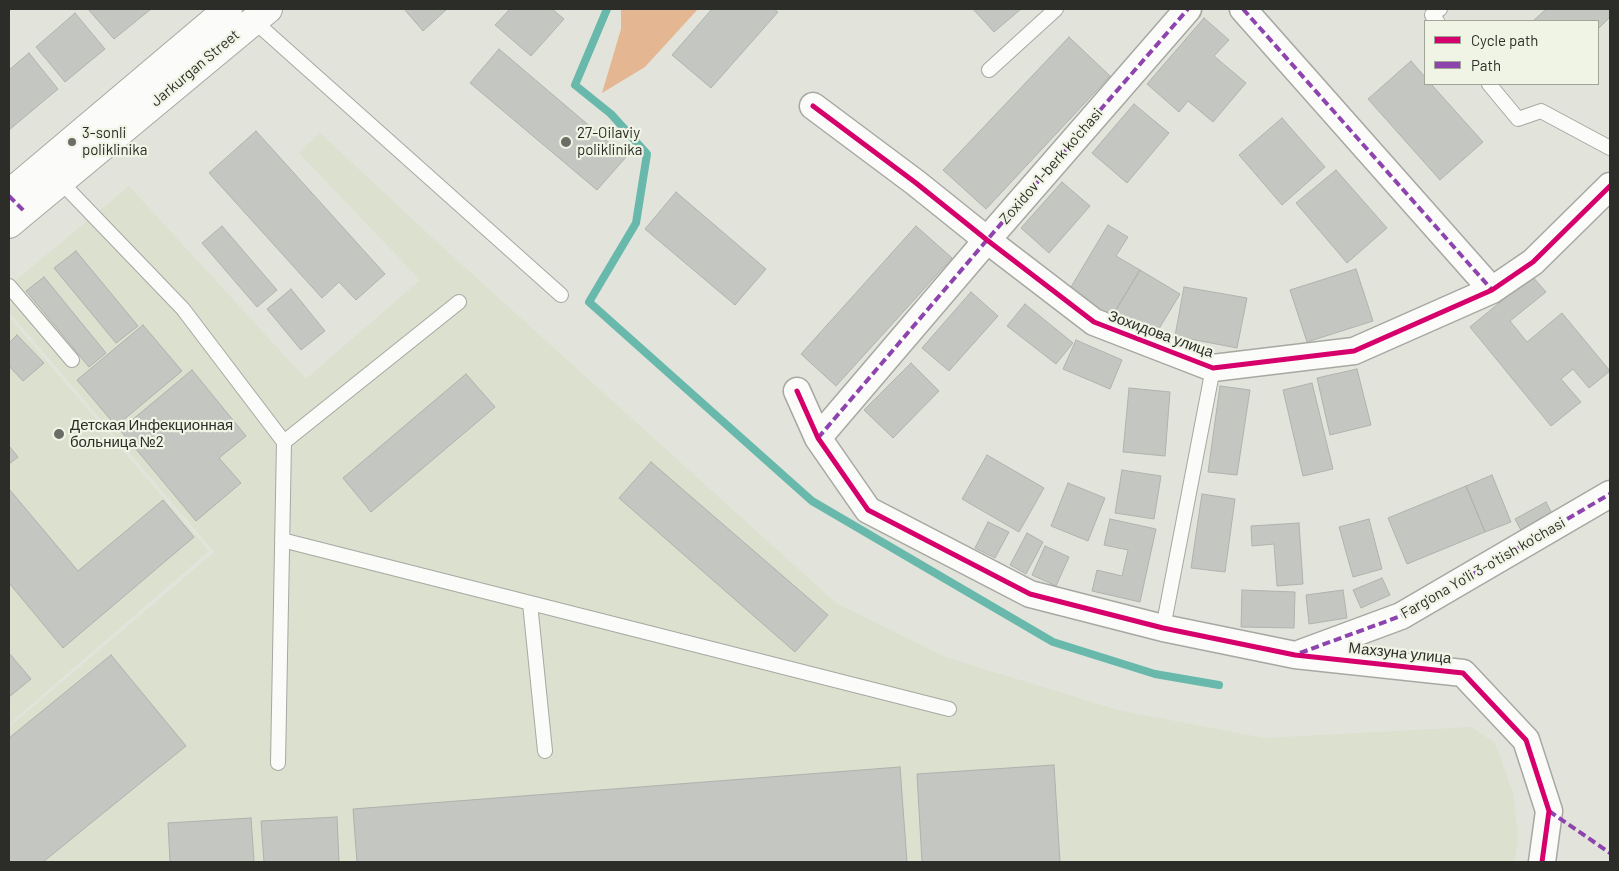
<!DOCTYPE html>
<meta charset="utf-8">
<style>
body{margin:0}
#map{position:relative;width:1619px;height:871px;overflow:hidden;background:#e2e4dc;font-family:Barlow,sans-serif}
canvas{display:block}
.frame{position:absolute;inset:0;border:10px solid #2c2d28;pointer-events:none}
.legend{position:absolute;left:1424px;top:20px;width:175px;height:65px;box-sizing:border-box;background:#f0f4e5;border:1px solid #a2a499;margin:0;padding:6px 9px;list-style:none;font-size:15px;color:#2c2d28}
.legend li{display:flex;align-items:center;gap:10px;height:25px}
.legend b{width:25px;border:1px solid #a2a499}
</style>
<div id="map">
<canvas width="1619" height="871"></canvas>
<div class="frame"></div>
<ul class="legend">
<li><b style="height:6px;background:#d6006c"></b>Cycle path</li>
<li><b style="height:6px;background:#8e44ad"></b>Path</li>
</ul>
</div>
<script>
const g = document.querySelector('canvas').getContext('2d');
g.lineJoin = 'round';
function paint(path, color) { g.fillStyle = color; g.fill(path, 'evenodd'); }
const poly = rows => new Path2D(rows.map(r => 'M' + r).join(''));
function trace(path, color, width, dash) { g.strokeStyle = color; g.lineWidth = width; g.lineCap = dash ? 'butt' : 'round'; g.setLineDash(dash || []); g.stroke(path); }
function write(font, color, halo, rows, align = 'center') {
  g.font = font + ' Barlow,sans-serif'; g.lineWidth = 4.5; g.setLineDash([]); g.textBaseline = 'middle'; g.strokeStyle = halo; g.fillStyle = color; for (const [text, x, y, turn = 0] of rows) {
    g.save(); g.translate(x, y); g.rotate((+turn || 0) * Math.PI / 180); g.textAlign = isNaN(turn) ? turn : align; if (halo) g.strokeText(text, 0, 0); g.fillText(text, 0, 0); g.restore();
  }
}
const built = poly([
 [320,133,450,254,836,603,945,657,1118,710,1264,738,1471,727,1495,743,1513,794,1518,835,1515,862,11,862,9,860,9,727,214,552,9,312,9,286,129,186,306,379,420,280,299,153],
 [9,317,209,551,9,724]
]);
const forest = poly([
 [621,9,698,9,645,67,602,93,621,29]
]);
const stream = poly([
 [607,9,575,85,611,114,647,154,636,223,589,302,812,501,1053,642,1155,674,1219,685]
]);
const building = poly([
 [88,9,151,9,114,39,88,9],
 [404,9,447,9,423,31,404,9],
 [510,9,552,9,564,19,531,56,495,25,510,9],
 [712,9,774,9,778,12,711,88,672,55,712,9],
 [973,9,1021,9,994,32,973,9],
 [1546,9,1610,9,1610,17,1598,29,1598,21,1533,21,1546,9],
 [75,13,105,49,65,82,36,47,75,13],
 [1204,18,1229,40,1214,56,1246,83,1213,122,1188,101,1179,112,1147,84,1204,18],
 [1069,37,1110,76,986,209,943,170,1069,37],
 [499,49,626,157,597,190,470,83,499,49],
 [29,53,58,89,9,130,9,70,29,53],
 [1411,61,1425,77,1425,84,1431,84,1483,142,1440,180,1368,99,1411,61],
 [1134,104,1169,133,1127,183,1092,153,1134,104],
 [1282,118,1325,167,1282,205,1239,155,1282,118],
 [256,131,385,274,356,300,339,282,322,298,209,173,256,131],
 [1336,170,1387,228,1347,263,1296,203,1336,170],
 [1062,182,1090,206,1049,253,1021,228,1062,182],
 [676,192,766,269,735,305,645,229,676,192],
 [1108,225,1128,237,1116,256,1140,270,1111,318,1068,292,1108,225],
 [222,226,277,290,257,307,202,243,222,226],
 [916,226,952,258,836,386,801,354,916,226],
 [76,251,138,326,116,343,54,268,76,251],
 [1356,269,1373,321,1307,342,1290,290,1356,269],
 [1140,270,1180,294,1151,342,1111,318,1140,270],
 [1532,276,1546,292,1510,321,1527,342,1562,313,1610,371,1589,388,1573,369,1561,379,1581,402,1551,426,1470,327,1532,276],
 [44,277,106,353,89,367,26,291,44,277],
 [1184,287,1247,298,1237,348,1175,336,1184,287],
 [291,289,325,331,301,350,267,309,291,289],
 [971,292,998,316,949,371,922,348,971,292],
 [1025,304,1073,343,1056,364,1007,326,1025,304],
 [143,325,182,371,116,426,77,380,143,325],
 [17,335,44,363,23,381,9,366,9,343,17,335],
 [1076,340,1122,360,1110,389,1063,369,1076,340],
 [911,363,939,391,893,438,864,410,911,363],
 [1357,369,1371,425,1330,435,1317,378,1357,369],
 [192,370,246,436,219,458,241,483,196,521,120,430,192,370],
 [466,374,495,407,371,512,343,478,466,374],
 [1312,383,1333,469,1303,476,1283,390,1312,383],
 [1220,386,1250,390,1237,475,1208,472,1220,386],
 [1129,388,1170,392,1165,456,1123,452,1129,388],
 [9,446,18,457,9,464,9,446],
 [987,455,1044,488,1019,532,962,499,987,455],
 [651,462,828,615,795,652,619,498,651,462],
 [1122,470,1161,476,1154,519,1115,513,1122,470],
 [1492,475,1511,522,1485,532,1466,486,1492,475],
 [1068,483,1105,498,1088,541,1051,526,1068,483],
 [1466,486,1485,532,1407,564,1388,518,1466,486],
 [9,489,78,571,163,500,194,537,63,648,9,583,9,489],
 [1202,494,1235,499,1225,572,1191,568,1202,494],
 [1546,502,1555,519,1524,536,1515,519,1546,502],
 [1110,519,1156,529,1140,602,1092,591,1097,570,1122,576,1128,550,1104,545,1110,519],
 [1369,519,1382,569,1353,577,1339,527,1369,519],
 [988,522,1009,532,995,558,975,548,988,522],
 [1299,523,1303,584,1277,586,1274,544,1252,546,1251,526,1299,523],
 [1027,533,1043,542,1026,574,1010,565,1027,533],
 [1045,546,1069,557,1056,586,1032,575,1045,546],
 [1382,578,1390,595,1361,608,1353,590,1382,578],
 [1242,590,1295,592,1294,628,1241,627,1242,590],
 [1343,590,1347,618,1309,624,1306,595,1343,590],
 [9,653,31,679,9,697,9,653],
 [111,655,186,746,43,862,11,862,9,860,9,738,111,655],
 [1054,765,1060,862,922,862,917,774,1054,765],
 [900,767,907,862,357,862,353,809,900,767],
 [337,817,339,862,264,862,261,821,337,817],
 [251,818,254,862,170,862,168,823,251,818]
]);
const lane = poly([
 [253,20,561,295],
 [1437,21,1432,15,1440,9],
 [989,70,1056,9],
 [1489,84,1518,119,1541,111,1610,148],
 [60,181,183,309,284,442,278,763],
 [9,286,72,360],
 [284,442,459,302],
 [282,540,949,709],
 [530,603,545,751],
 [1163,628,1213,368]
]);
const street = poly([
 [1243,9,1492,290],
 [813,106,916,183,987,240,1094,322,1213,368,1354,351,1492,290,1533,262,1610,186],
 [797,391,818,438,868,510,1030,594,1163,628,1295,655,1463,673,1526,740,1549,811,1542,862],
 [818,438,987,240,1188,9],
 [1301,653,1401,616,1610,494]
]);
const secondary = poly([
 [9,194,228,9],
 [9,224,268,9]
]);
const quiet = poly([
 [1243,9,1492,290],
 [9,196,24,211],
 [818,438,987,240,1188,9],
 [1300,653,1401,616,1610,494],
 [1549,811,1610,853]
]);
const cycleway = poly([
 [813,106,916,183,987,240,1094,322,1213,368,1354,351,1492,290,1533,262,1610,186],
 [797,391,818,438,868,510,1030,594,1163,628,1295,655,1463,673,1526,740,1549,811,1542,862]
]);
const markers = [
 [72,142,5,"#6c6d67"],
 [566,142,6,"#6c6d67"],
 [59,434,6,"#6c6d67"]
];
const streetNames = [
 ["Jarkurgan Street",195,68,-40],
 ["Zoxidov 1-berk ko'chasi",1051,166,-49],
 ["Зохидова улица",1161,334,20],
 ["Farg'ona Yo'li 3-o'tish ko'chasi",1483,568,-30],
 ["Махзуна улица",1400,653,6]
];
const poiNames = [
 ["3-sonli",82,133],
 ["poliklinika",82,150],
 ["27-Oilaviy",577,133],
 ["poliklinika",577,150],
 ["Детская Инфекционная",70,425],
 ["больница №2",70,442]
];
paint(built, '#dbe0cf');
paint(forest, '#e4b692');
trace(stream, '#68b9ac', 8);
paint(building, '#c3c6c1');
trace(building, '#afb2ad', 1);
trace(lane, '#a6a8a1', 16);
trace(street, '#a6a8a1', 29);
trace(secondary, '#a6a8a1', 30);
trace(lane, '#fbfbfa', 14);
trace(street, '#fbfbfa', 26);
trace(secondary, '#fbfbfa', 28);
trace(quiet, '#8e44ad', 4, [8, 4]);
trace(cycleway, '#d6006c', 5);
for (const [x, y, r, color] of markers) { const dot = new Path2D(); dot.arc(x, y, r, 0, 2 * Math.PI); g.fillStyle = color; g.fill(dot); trace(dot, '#f0f4e5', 2); }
write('15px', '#2c2d28', '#f0f4e5', streetNames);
write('15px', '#2c2d28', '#f0f4e5', poiNames, 'left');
</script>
